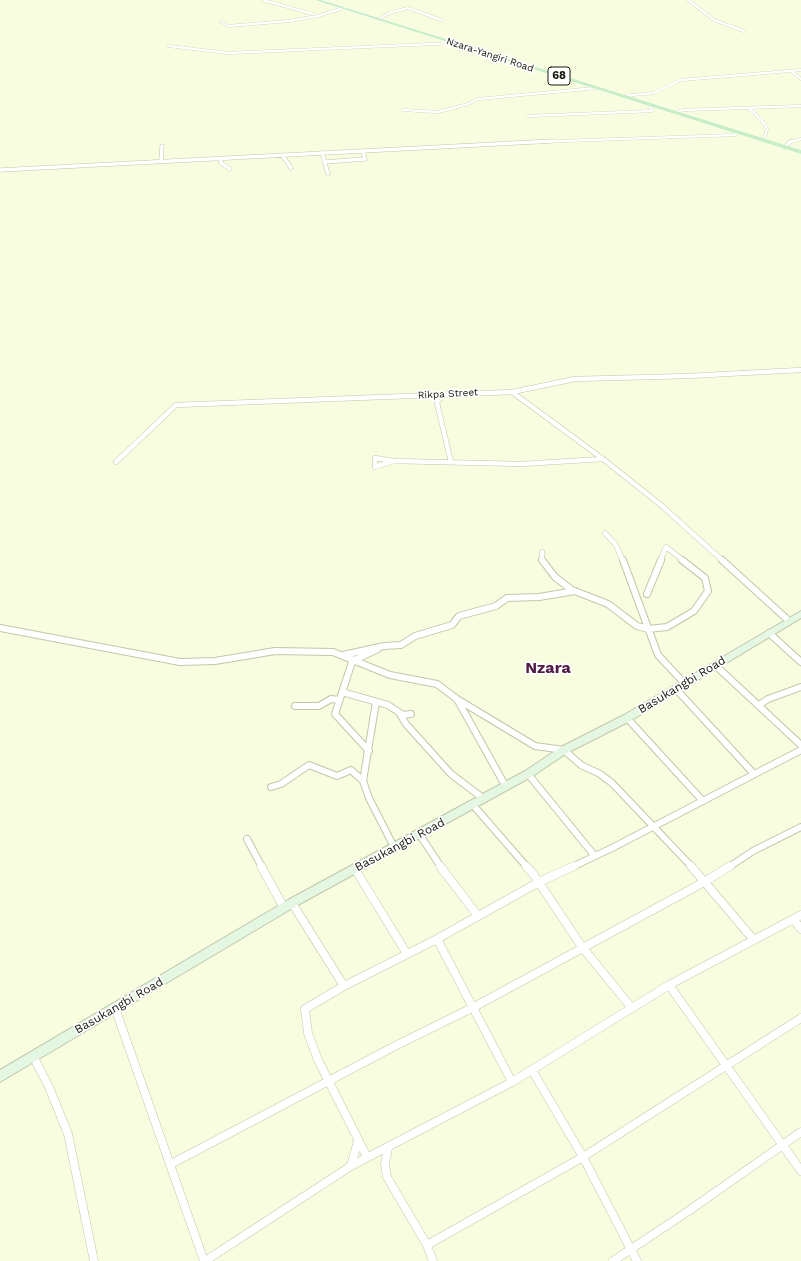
<!DOCTYPE html>
<style>
body{margin:0}
canvas{display:block;background:#f8fddf}
</style>
<canvas width="801" height="1261"></canvas>
<script>
const g = document.querySelector('canvas').getContext('2d');
g.lineJoin = 'round';
const poly = rows => new Path2D(rows.map(r => 'M' + r).join(''));
function trace(path, color, width, dash) { g.strokeStyle = color; g.lineWidth = width; g.lineCap = dash ? 'butt' : 'round'; g.setLineDash(dash || []); g.stroke(path); }
function paint(path, color) { g.fillStyle = color; g.fill(path, 'evenodd'); }
function write(font, color, halo, rows, align = 'center') {
  g.font = font + ' "Work Sans",sans-serif'; g.lineWidth = 3.5; g.setLineDash([]); g.textBaseline = 'middle'; g.strokeStyle = halo; g.fillStyle = color; for (const [text, x, y, turn = 0] of rows) {
    g.save(); g.translate(x, y); g.rotate((+turn || 0) * Math.PI / 180); g.textAlign = isNaN(turn) ? turn : align; if (halo) g.strokeText(text, 0, 0); g.fillText(text, 0, 0); g.restore();
  }
}
const streetFar4 = poly([
 [263,0,313,14],
 [688,0,714,20,744,31],
 [379,19,389,13,408,8,441,20],
 [222,22,228,26,289,21,318,16,343,8],
 [169,46,228,53,455,43],
 [791,71,801,79],
 [622,96,653,93,681,80,801,70],
 [750,109,765,124,767,129,764,140],
 [403,110,438,112,468,104,478,99,596,88],
 [674,112,684,110,801,106],
 [528,116,652,111,649,104],
 [534,142,735,135,738,132],
 [790,142,801,139]
]);
const streetFar3 = poly([
 [785,147,791,141],
 [322,153,328,174],
 [283,156,291,168],
 [221,159,221,163,230,169],
 [161,161,162,146],
 [325,162,365,159,363,151],
 [0,170,553,141]
]);
const streetFar2 = poly([
 [512,392,603,459,662,506,723,561],
 [442,395,437,403,451,462],
 [375,458,394,461,375,467,375,458],
 [394,461,521,464,603,459],
 [116,462,176,405,512,392,575,379,688,376,801,370],
 [605,533,616,545,623,561],
 [542,552,542,561],
 [660,561,666,547,684,561]
]);
const streetFar1 = poly([
 [542,560,555,577,572,590,608,604,637,626,648,629,667,627,694,611,708,591,705,578,682,560],
 [623,560,658,655,685,684],
 [722,560,789,621],
 [647,594,661,560],
 [0,628,180,662,215,661,275,651,333,652,390,675,437,684,457,699,535,746,564,750,581,765,600,774,612,783,692,867],
 [769,633,801,662],
 [343,655,384,646,401,645,415,636,452,625,459,616,496,606,507,598,539,597,575,591],
 [353,659,335,714,369,751],
 [355,660,378,649],
 [715,665,801,745],
 [676,689,754,774],
 [342,692,388,705,403,715,411,714],
 [457,699,506,787],
 [376,702,363,781,369,798,395,849],
 [759,705,768,699,801,687],
 [295,706,319,706,331,699,339,700],
 [400,714,406,724,451,774,484,799],
 [627,718,702,800],
 [528,774,594,855],
 [271,787,281,784,309,765,337,776,351,770,363,781],
 [473,805,527,867],
 [420,835,441,867],
 [247,839,262,867],
 [572,867,612,848,801,750],
 [729,867,753,851,801,827]
]);
const street = poly([
 [261,866,284,908],
 [440,866,478,916],
 [526,866,534,875,582,947,631,1007],
 [691,866,753,939],
 [355,869,407,954],
 [292,903,344,986],
 [793,919,801,929],
 [437,939,512,1082],
 [669,985,801,1171],
 [115,1008,204,1261],
 [33,1056,49,1087,68,1134,94,1261],
 [532,1070,583,1157,637,1261],
 [388,1148,385,1164,387,1177,427,1245,433,1261],
 [367,1157,318,1060,308,1033,305,1009,344,986,437,939,539,882,574,866],
 [171,1164,395,1046,474,1007,706,881,730,866],
 [351,1166,358,1141],
 [427,1245,583,1157,801,1018],
 [205,1261,351,1166,512,1082,669,985,801,915],
 [613,1261,687,1212,801,1132]
]);
const secondary = poly([
 [801,611,801,618,630,721,567,753,531,777,296,906,0,1082,0,1070,288,900,525,771,561,747,624,715,801,611]
]);
const primary = poly([
 [315,0,321,0,801,150,801,154,315,0]
]);
const farStreetnames = [
 ["Nzara-Yangiri Road",490,55,18],
 ["Rikpa Street",448,394,-3]
];
const shields = [
 [559,76,22]
];
const shieldNames = [
 ["68",559,76]
];
const streetNames = [
 ["Basukangbi Road",682,685,-31],
 ["Basukangbi Road",400,845,-28],
 ["Basukangbi Road",119,1006,-30]
];
const districtNames = [
 ["Nzara",548,668]
];
trace(streetFar4, '#c2c7aa', 3);
trace(streetFar3, '#c2c7aa', 4.5);
trace(streetFar2, '#c2c7aa', 5.5);
trace(streetFar1, '#c2c7aa', 8);
trace(street, '#c2c7aa', 9);
trace(secondary, '#c2c7aa', 2);
trace(primary, '#fff', 1);
trace(streetFar4, '#fff', 2.5);
trace(streetFar3, '#fff', 3.5);
trace(streetFar2, '#fff', 4.5);
trace(streetFar1, '#fff', 6);
trace(street, '#fff', 8);
paint(secondary, '#e3f7e2');
paint(primary, '#c8eec5');
write('10px', '#16180d', '#fff', farStreetnames);
for (const [x, y, w] of shields) { const box = new Path2D(); box.roundRect(x - w / 2, y - 9, w, 18, 3); g.fillStyle = '#fff'; g.fill(box); trace(box, '#16180d', 1); }
write('bold 11px', '#16180d', null, shieldNames);
write('12px', '#16180d', '#fff', streetNames);
write('bold 16px', '#501b47', '#fff', districtNames);
</script>
